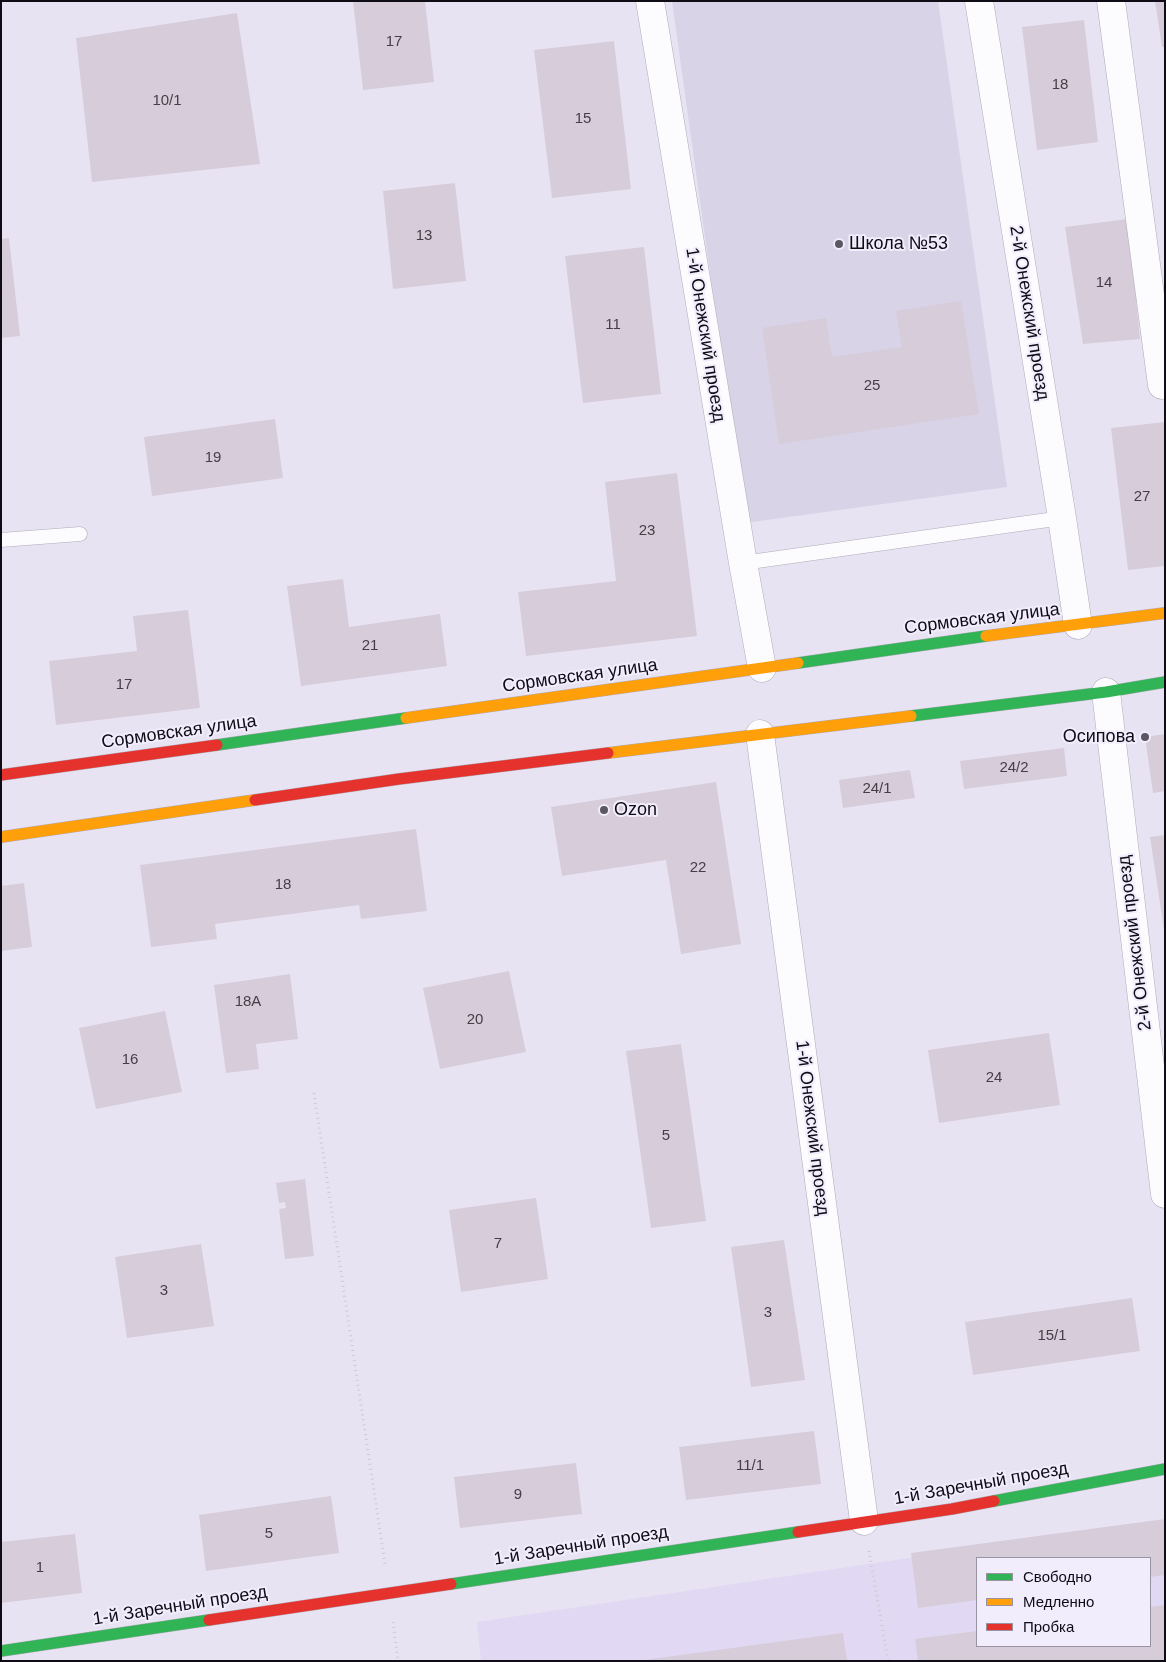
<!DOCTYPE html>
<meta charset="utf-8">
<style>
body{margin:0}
#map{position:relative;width:1166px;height:1662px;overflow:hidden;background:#e8e3f3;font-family:Arial,sans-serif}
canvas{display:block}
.frame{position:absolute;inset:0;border:2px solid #0f0c15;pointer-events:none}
.legend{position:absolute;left:976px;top:1557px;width:175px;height:90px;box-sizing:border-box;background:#f2edfd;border:1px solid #9793a0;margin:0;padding:6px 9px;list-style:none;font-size:15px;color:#0f0c15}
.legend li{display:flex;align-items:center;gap:10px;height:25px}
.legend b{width:25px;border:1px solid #9793a0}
</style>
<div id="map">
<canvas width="1166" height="1662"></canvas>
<div class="frame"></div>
<ul class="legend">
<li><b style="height:6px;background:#30b455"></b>Свободно</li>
<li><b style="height:6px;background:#ff9f0a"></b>Медленно</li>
<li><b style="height:6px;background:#e5322d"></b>Пробка</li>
</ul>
</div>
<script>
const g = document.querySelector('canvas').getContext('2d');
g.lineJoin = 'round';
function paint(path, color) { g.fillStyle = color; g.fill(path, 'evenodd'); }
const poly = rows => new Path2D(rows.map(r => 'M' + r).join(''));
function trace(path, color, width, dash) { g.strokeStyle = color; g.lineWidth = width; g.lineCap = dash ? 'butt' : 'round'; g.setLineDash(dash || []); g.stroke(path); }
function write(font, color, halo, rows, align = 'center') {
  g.font = font + ' Arial,sans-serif'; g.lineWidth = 4; g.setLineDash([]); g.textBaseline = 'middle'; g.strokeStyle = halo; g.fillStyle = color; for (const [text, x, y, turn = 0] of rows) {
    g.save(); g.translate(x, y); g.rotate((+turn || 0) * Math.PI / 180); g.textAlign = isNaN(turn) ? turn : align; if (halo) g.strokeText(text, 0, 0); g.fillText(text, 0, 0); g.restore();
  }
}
const built = poly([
 [1165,1520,1165,1661,481,1661,477,1622],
 [977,1558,1150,1558,1150,1646,977,1646]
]);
const education = poly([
 [672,1,938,1,1007,487,745,523]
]);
const building = poly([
 [353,1,425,1,434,82,363,90],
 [1155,1,1165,1,1165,47,1162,47],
 [237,13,260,164,92,182,76,38],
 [1084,20,1098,142,1037,150,1022,27],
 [614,41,631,189,552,198,534,50],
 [455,183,466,281,393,289,383,191],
 [1128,219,1140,339,1083,344,1065,227],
 [9,238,20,336,1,338,1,239],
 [644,247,661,394,583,403,565,256],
 [961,301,979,414,779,444,762,328,826,318,832,357,902,347,896,311],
 [275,419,283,478,152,496,144,437],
 [1165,422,1165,566,1128,570,1111,428],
 [677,473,697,636,526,656,518,592,616,581,605,482],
 [343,579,349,627,440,614,447,666,301,686,287,586],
 [188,610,200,708,56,725,49,661,137,651,133,616],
 [1165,734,1165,791,1153,793,1145,737],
 [1064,748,1067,776,964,789,960,761],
 [910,770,915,798,843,808,839,780],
 [716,782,741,944,681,954,666,860,562,876,551,807],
 [416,829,427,911,361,919,359,905,215,924,217,939,151,947,140,865],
 [1165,835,1165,929,1164,930,1150,837],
 [24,883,32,947,1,951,1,886],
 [509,971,526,1052,440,1069,423,988],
 [290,974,298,1039,256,1044,259,1069,226,1073,214,985],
 [165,1011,182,1092,96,1109,79,1028],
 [1049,1033,1060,1105,939,1123,928,1050],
 [681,1044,706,1221,651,1228,626,1051],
 [305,1179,314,1256,285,1259,279,1209,286,1208,285,1202,279,1203,276,1183],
 [536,1198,548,1279,461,1292,449,1210],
 [784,1240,805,1380,751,1387,731,1247],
 [201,1244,214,1326,127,1338,115,1257],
 [1132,1298,1140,1351,973,1375,965,1322],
 [814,1431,821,1484,686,1500,679,1447],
 [576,1463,582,1514,460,1528,454,1477],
 [331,1496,339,1553,206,1571,199,1515],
 [1165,1519,1165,1575,1150,1577,1150,1558,977,1558,977,1600,918,1608,911,1553],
 [75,1534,82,1593,1,1603,1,1542],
 [1165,1605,1165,1661,918,1661,915,1639,977,1631,977,1646,1150,1646,1150,1607],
 [843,1633,847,1661,644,1661,644,1660]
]);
const path = poly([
 [314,1093,385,1564],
 [869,1551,888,1661],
 [393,1622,398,1661]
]);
const lane = poly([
 [1,540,80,534],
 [743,563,1062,518]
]);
const street = poly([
 [650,1,743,563,762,668],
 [979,1,1062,518,1078,625],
 [1111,1,1162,385],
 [1106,692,1165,1194],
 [760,734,864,1521]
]);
const fast = poly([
 [798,663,986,636],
 [911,716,1106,692,1165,682],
 [217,745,406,718],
 [994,1501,1165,1469],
 [451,1584,798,1532],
 [1,1651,209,1620]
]);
const slow = poly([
 [986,636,1165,613],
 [406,718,798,663],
 [608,753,911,716],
 [1,837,255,800]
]);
const jam = poly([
 [1,775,217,745],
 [255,800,399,779,608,753],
 [798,1532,952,1509,994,1501],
 [209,1620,451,1584]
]);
const markers = [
 [839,244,5,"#5b5763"],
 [1145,737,5,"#5b5763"],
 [604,810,5,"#5b5763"]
];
const numberNames = [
 ["17",394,42],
 ["18",1060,85],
 ["10/1",167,101],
 ["15",583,119],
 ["13",424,236],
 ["14",1104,283],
 ["11",613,325],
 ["25",872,386],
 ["19",213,458],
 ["27",1142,497],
 ["23",647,531],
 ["21",370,646],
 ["17",124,685],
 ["24/2",1014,768],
 ["24/1",877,789],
 ["22",698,868],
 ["18",283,885],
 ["18А",248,1002],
 ["20",475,1020],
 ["16",130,1060],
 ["24",994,1078],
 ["5",666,1136],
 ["7",498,1244],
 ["3",164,1291],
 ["3",768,1313],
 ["15/1",1052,1336],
 ["11/1",750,1466],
 ["9",518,1495],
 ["5",269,1534],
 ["1",40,1568]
];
const poiNames = [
 ["Школа №53",849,244],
 ["Осипова",1135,737,"right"],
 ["Ozon",614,810]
];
const streetNames = [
 ["2-й Онежский проезд",1029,313,81],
 ["1-й Онежский проезд",705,335,81],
 ["Сормовская улица",982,619,-7],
 ["Сормовская улица",580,676,-8],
 ["Сормовская улица",179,732,-8],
 ["2-й Онежский проезд",1135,943,-97],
 ["1-й Онежский проезд",812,1128,83],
 ["1-й Заречный проезд",981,1484,-10],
 ["1-й Заречный проезд",581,1546,-9],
 ["1-й Заречный проезд",180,1606,-9]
];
paint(built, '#e1d9f3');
paint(education, '#d8d3e6');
paint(building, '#d7ccda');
trace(lane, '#afabb7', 15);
trace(street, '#afabb7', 29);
trace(fast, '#afabb7', 12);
trace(slow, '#afabb7', 12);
trace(jam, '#afabb7', 12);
trace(path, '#cccacf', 3, [1, 4]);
trace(lane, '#fcfbfd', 14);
trace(street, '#fcfbfd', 28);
trace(fast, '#30b455', 11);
trace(slow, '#ff9f0a', 11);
trace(jam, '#e5322d', 11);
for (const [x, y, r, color] of markers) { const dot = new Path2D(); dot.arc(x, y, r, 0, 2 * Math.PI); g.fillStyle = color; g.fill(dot); trace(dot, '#f2edfd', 2); }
write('15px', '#433e48', null, numberNames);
write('18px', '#0f0c15', '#f2edfd', poiNames, 'left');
write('18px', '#0f0c15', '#f2edfd', streetNames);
</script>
